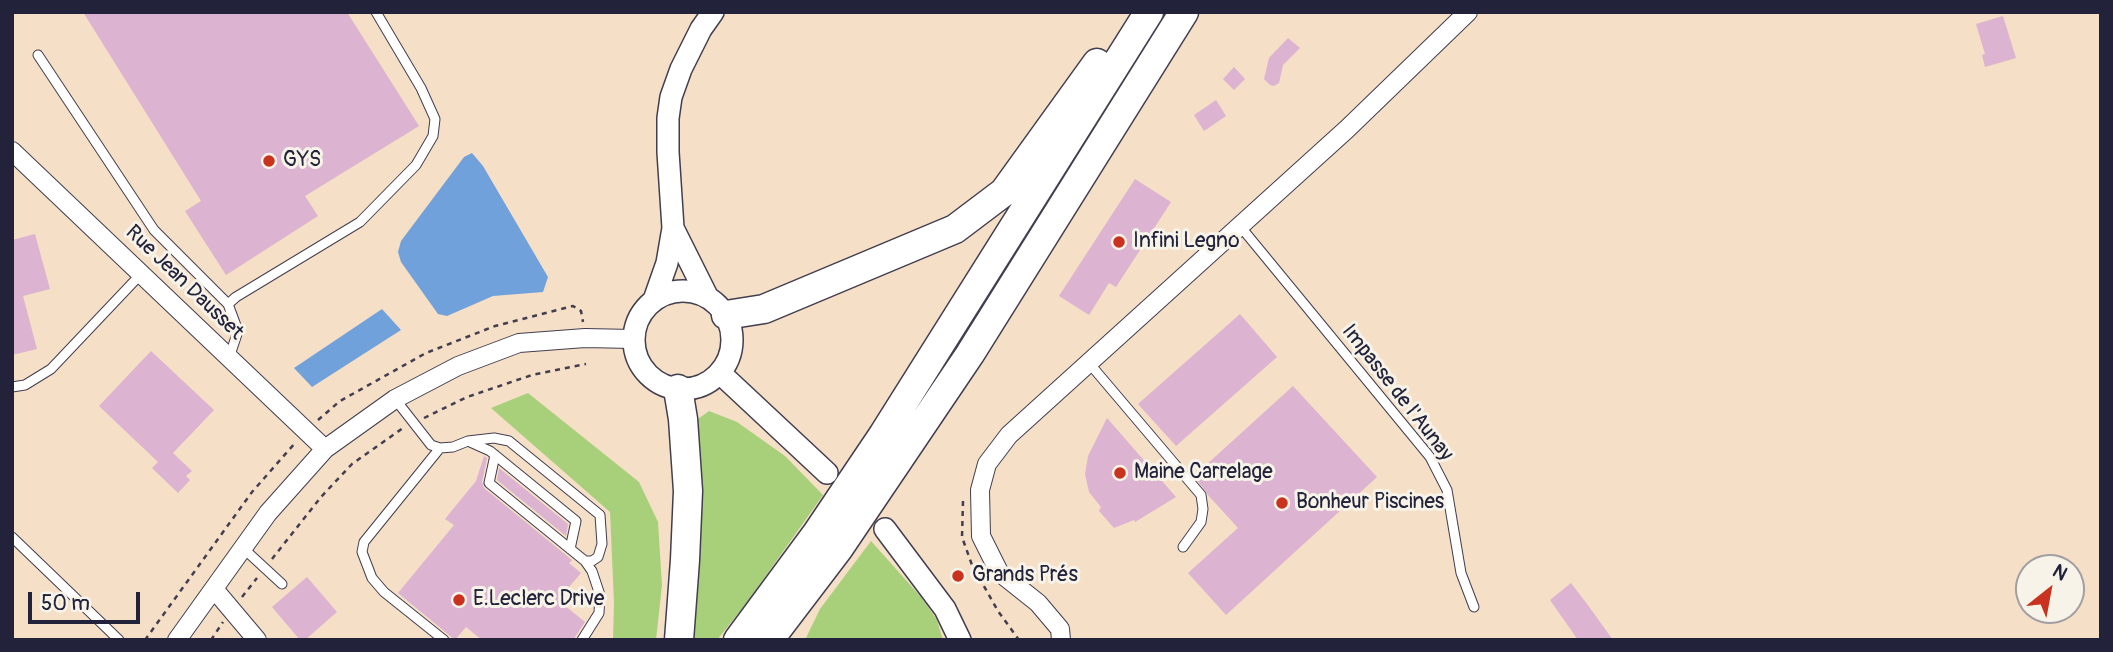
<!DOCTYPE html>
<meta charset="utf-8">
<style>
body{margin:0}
#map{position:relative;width:2113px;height:652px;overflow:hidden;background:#f5dfc6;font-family:Pangolin,sans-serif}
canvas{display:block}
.frame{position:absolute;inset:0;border:14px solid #22223b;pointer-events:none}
.north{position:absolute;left:2015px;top:554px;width:70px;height:70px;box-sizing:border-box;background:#f7f3e8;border:2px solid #a29fa3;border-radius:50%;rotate:31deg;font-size:19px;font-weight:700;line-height:28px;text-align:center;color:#22223b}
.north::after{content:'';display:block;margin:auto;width:24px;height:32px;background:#c8321e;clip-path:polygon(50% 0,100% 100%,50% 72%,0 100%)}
.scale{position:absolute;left:28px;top:592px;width:112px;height:32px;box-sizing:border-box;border:4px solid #22223b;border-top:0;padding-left:9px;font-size:21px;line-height:24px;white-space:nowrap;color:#22223b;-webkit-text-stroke:5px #f7f3e8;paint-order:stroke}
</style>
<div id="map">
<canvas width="2113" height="652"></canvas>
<div class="frame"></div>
<div class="north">N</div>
<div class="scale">50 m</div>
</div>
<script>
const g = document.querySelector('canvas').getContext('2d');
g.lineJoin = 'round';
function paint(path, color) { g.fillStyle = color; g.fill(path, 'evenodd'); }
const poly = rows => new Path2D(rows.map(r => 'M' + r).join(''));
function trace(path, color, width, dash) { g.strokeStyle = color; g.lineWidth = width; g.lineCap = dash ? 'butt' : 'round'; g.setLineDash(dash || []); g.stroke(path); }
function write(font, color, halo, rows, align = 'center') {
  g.font = font + ' Pangolin,sans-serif'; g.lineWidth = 6; g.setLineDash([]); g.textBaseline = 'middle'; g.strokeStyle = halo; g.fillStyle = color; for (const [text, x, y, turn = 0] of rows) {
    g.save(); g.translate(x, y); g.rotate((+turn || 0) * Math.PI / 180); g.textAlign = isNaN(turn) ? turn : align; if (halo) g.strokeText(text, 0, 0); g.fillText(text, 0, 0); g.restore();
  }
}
const green = poly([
 [528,393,639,482,658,522,662,585,656,640,613,640,614,603,610,512,491,408],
 [709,411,737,422,785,456,823,495,748,601,717,640,679,640,691,424],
 [871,541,921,597,937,620,943,640,805,640,820,609]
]);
const water = poly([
 [472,153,483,166,548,277,543,292,493,296,447,316,438,314,401,262,398,252,401,241,464,157],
 [382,309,401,330,312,387,294,368]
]);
const building = poly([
 [83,12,347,12,419,126,305,196,318,216,226,275,185,211,201,201],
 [2003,16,2016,58,1985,67,1982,55,1985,54,1976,24],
 [1288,38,1300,48,1283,65,1279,83,1274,86,1270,85,1264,79,1269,58],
 [1234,67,1245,79,1234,90,1223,79],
 [1216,100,1226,116,1204,131,1194,115],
 [1135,179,1171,202,1116,287,1109,283,1089,315,1059,296],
 [35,234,50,289,23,296,37,349,12,355,12,240],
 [1240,314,1277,357,1176,446,1138,404],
 [151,351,214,410,173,453,192,471,186,476,190,480,178,493,152,468,158,462,99,406],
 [1293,386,1377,477,1226,615,1188,573,1238,528,1208,495,1194,476],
 [1107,418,1176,497,1135,522,1134,520,1114,528,1099,511,1101,507,1089,492,1085,474,1088,456],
 [484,456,487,458,482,482,484,488,572,560,569,563,581,573,558,600,585,622,573,640,482,640,466,627,455,640,398,593,454,525,445,519,476,481],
 [499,468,568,524,566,536,497,480],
 [307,577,337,612,305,640,300,640,272,607],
 [1571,583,1590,608,1613,640,1578,640,1550,600]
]);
const path = poly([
 [424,418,467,397,532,375,586,364],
 [318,420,340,401,426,353,495,326,573,306,581,311,583,322],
 [963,501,962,537,972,565,998,611,1019,640],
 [272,559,321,497,352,464,403,428],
 [242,597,257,578],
 [145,640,252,492,296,442],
 [211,640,223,622]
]);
const service = poly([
 [38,55,154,230,228,304,238,331,229,358],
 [1240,226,1430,457,1447,490,1461,573,1474,607],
 [228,304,236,297,360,222,416,165,433,136,435,119,421,88,376,12],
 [1089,363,1201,495,1203,509,1201,522,1183,547],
 [12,387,25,385,51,369,141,274],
 [395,399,431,445,440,448,453,447,468,441,494,438,509,441,600,515,602,544,598,557,592,561,585,561],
 [470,442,490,451,576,521,570,549],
 [440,448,364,542,362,552,372,578,384,592,444,640],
 [495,455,489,483,585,561,592,571,600,595,599,613,582,640],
 [12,537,119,640],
 [243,548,282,584]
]);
const minor = poly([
 [12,151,325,449],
 [214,589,257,640],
 [177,640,268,513,325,449,395,399,458,366,519,343,585,338,633,339],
 [1061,640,1060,629,1038,603,999,572,981,536,980,490,987,464,1009,435,1347,129,1468,12]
]);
const tertiary = poly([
 [673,228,708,298],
 '634 340a49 49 0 1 1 98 0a49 49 0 1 1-98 0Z',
 [654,300,667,263,673,228,668,152,668,118,671,97,681,69,701,29,713,12],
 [720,373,827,473],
 [885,529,945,609,960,640]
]);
const primary = poly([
 [726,315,764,309,955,229,1004,192,1097,63],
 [678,389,683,419,688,491,685,560,679,640],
 [738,640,817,533,883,435,1149,12],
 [769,640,839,548,970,354,1184,12]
]);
const markers = [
 [269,161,7,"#c8321e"],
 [1119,242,7,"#c8321e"],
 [1120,473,7,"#c8321e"],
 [1282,503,7,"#c8321e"],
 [958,576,7,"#c8321e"],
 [459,600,7,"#c8321e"]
];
const poiNames = [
 ["GYS",283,161],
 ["Infini Legno",1133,242],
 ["Maine Carrelage",1134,473],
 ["Bonheur Piscines",1296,503],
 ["Grands Prés",972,576],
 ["E.Leclerc Drive",473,600]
];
const streetNames = [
 ["Rue Jean Dausset",184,283,44],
 ["Impasse de l'Aunay",1397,393,52]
];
paint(green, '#a8d07b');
paint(water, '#71a1db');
paint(building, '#dcb3d0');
trace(service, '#423e50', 11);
trace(minor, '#423e50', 20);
trace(tertiary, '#423e50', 24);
trace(primary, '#423e50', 31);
trace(path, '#423e50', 2.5, [5, 5]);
trace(service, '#fff', 9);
trace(minor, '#fff', 18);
trace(tertiary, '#fff', 21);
trace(primary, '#fff', 28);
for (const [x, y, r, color] of markers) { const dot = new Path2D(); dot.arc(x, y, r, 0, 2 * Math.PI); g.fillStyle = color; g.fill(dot); trace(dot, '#f7f3e8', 2.5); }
write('21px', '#22223b', '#f7f3e8', poiNames, 'left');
write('21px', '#22223b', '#f7f3e8', streetNames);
</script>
